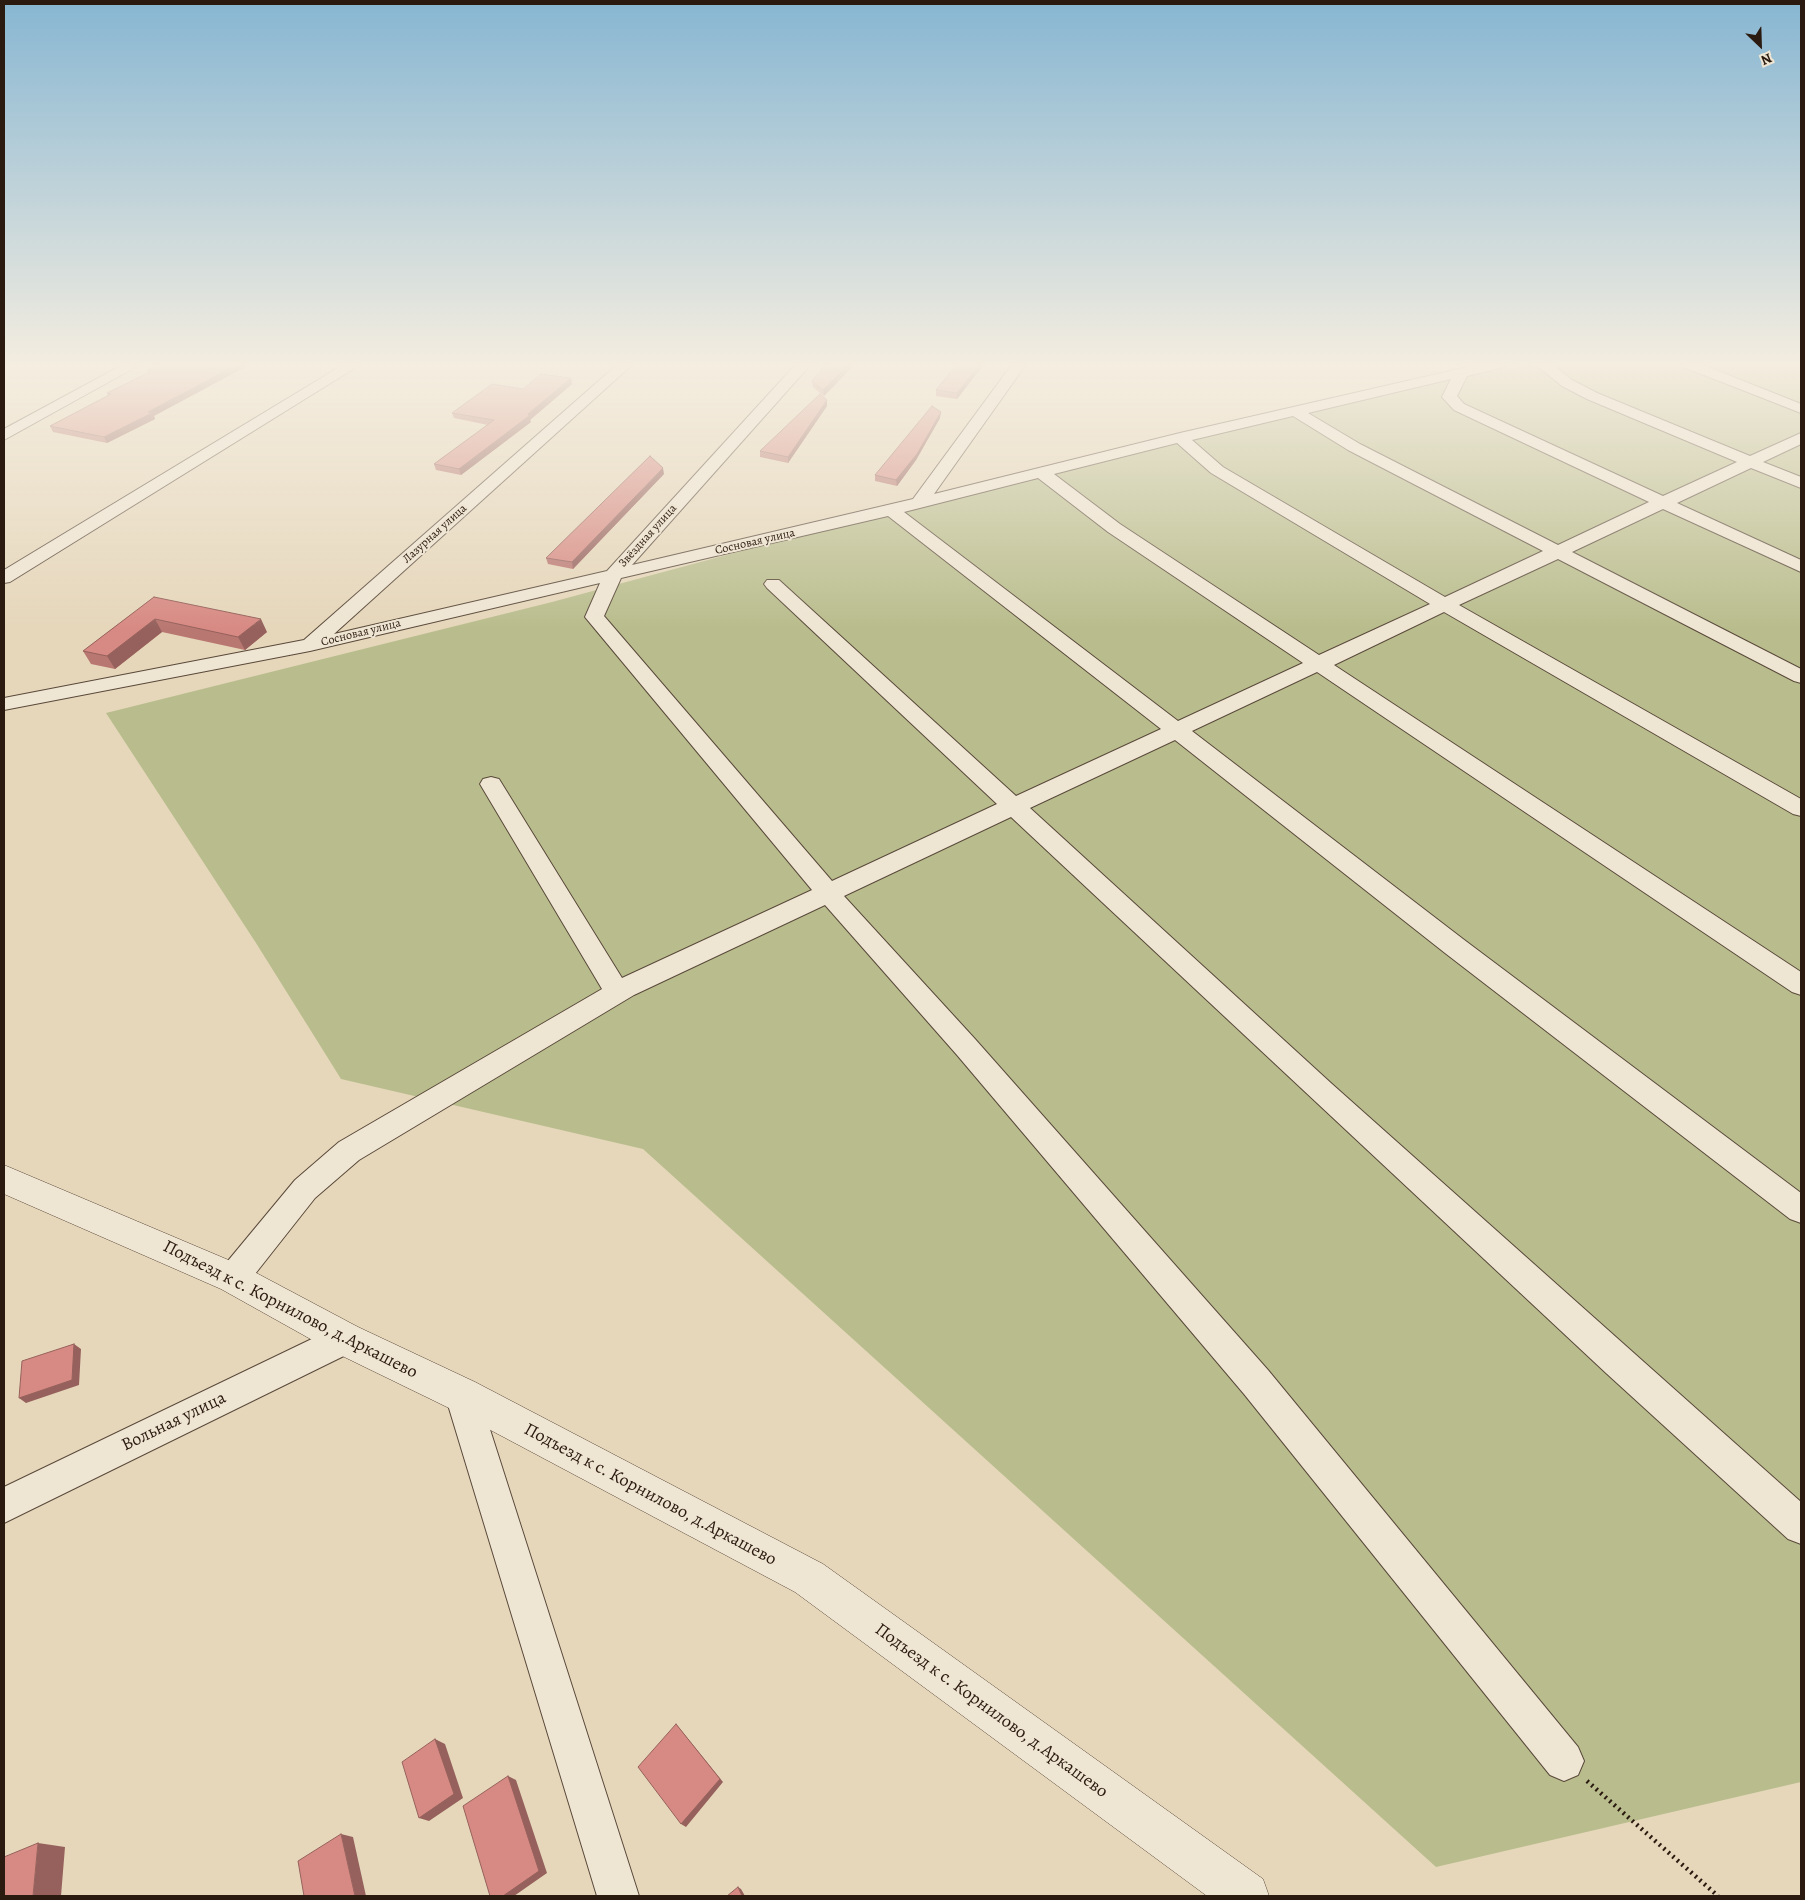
<!DOCTYPE html>
<meta charset="utf-8">
<style>
body{margin:0}
#map{position:relative;width:1805px;height:1900px;overflow:hidden;background:#e6d7bb;font-family:Alegreya,serif}
canvas{display:block}
.frame{position:absolute;inset:0;border:5px solid #2a1a0f;pointer-events:none}
.north{position:absolute;left:1735px;top:20px;width:50px;height:50px;-webkit-text-stroke:4px #efe5d3;paint-order:stroke;rotate:156deg;font-size:14px;font-weight:700;line-height:20px;text-align:center;color:#2a1a0f}
.north::after{content:'';display:block;margin:auto;width:18px;height:22px;background:#2a1a0f;clip-path:polygon(50% 0,100% 100%,50% 72%,0 100%)}
</style>
<div id="map">
<canvas width="1805" height="1900"></canvas>
<div class="frame"></div>
<div class="north">N</div>
</div>
<script>
const g = document.querySelector('canvas').getContext('2d');
g.lineJoin = 'round';
function paint(path, color) { g.fillStyle = color; g.fill(path, 'evenodd'); }
const poly = rows => new Path2D(rows.map(r => 'M' + r).join(''));
function trace(path, color, width, dash) { g.strokeStyle = color; g.lineWidth = width; g.lineCap = dash ? 'butt' : 'round'; g.setLineDash(dash || []); g.stroke(path); }
function write(font, color, halo, rows, align = 'center') {
  g.font = font + ' Alegreya,serif'; g.lineWidth = 4; g.setLineDash([]); g.textBaseline = 'middle'; g.strokeStyle = halo; g.fillStyle = color; for (const [text, x, y, turn = 0] of rows) {
    g.save(); g.translate(x, y); g.rotate((+turn || 0) * Math.PI / 180); g.textAlign = isNaN(turn) ? turn : align; if (halo) g.strokeText(text, 0, 0); g.fillText(text, 0, 0); g.restore();
  }
}
const green = poly([
 [1554,363,1801,363,1801,1782,1436,1867,643,1149,341,1079,256,943,106,713,552,602,919,503,1483,371]
]);
const path = poly([
 [1587,1781,1718,1896]
]);
const minor = poly([
 [126,363,143,363,4,440,4,429,126,363],
 [346,363,363,363,10,582,4,583,4,570,346,363],
 [619,363,634,363,334,634,607,571,797,363,812,363,632,565,913,499,1013,363,1027,363,934,494,1180,433,1485,363,1510,363,1508,366,1467,376,1457,396,1464,404,1663,496,1737,462,1587,399,1562,386,1534,363,1550,363,1572,380,1597,393,1750,456,1801,433,1801,444,1763,462,1801,477,1801,488,1751,468,1677,503,1801,560,1801,572,1663,509,1572,552,1801,669,1801,683,1794,681,1558,559,1459,605,1801,799,1801,816,1793,814,1444,612,1334,665,1801,972,1801,995,1792,992,1317,672,1192,731,1463,939,1801,1193,1801,1223,1790,1219,1445,953,1175,740,1030,808,1332,1084,1801,1502,1801,1544,1788,1539,1606,1373,1011,817,844,896,975,1039,1268,1370,1578,1747,1584,1761,1578,1775,1564,1781,1550,1775,1244,1394,957,1055,825,905,634,995,359,1160,315,1198,244,1288,233,1293,222,1288,217,1278,222,1268,295,1180,339,1142,602,989,480,784,483,779,491,777,499,779,622,978,812,890,585,617,600,583,310,651,4,710,4,698,304,640,619,363],
 [1451,379,1442,397,1454,410,1649,502,1558,545,1360,444,1308,413,1451,379],
 [1293,416,1348,450,1543,551,1445,597,1223,467,1192,440,1293,416],
 [1177,443,1211,473,1430,604,1319,655,1120,524,1054,474,1177,443],
 [1038,478,1108,532,1303,663,1178,721,904,512,1038,478],
 [888,516,1161,729,1016,796,779,580,767,580,764,584,767,588,997,804,832,881,604,616,621,578,888,516],
 [1679,363,1698,363,1801,404,1801,413,1681,366,1679,363],
 [345,1323,356,1328,361,1339,356,1350,4,1523,4,1487,345,1323],
 [462,1378,474,1383,479,1395,639,1896,597,1896,445,1395,450,1383,462,1378]
]);
const tertiary = poly([
 [4,1165,245,1267,358,1327,475,1382,823,1564,1263,1879,1269,1896,1207,1896,795,1592,449,1408,332,1351,221,1289,4,1194,4,1165]
]);
const wall = poly([
 [162,363,154,416,155,419,107,443,53,432,50,426,108,396,107,393,148,373,147,370],
 [827,363,856,363,824,396,813,387,812,381],
 [958,363,985,363,957,399,936,396,936,390],
 [571,378,572,384,530,420,531,422,461,475,436,470,434,464,488,425,454,418,452,413,523,389],
 [827,400,827,406,788,463,760,457,760,451],
 [940,418,916,460,897,486,875,481,875,475],
 [664,474,573,569,548,564,546,558],
 [154,597,267,632,245,650,162,632,115,669,91,664,83,651]
]);
const shadedWall = poly([
 [4,363,11,363,4,367],
 [240,363,253,363,154,416,155,419,107,443,104,437,148,412],
 [850,363,856,363,824,396,823,390],
 [981,363,985,363,957,399,957,393],
 [571,378,572,384,530,420,531,422,461,475,459,469,528,414],
 [827,400,827,406,788,463,788,457],
 [941,412,940,418,916,460,897,486,896,480],
 [663,468,664,474,573,569,572,562],
 [155,619,162,632,115,669,107,656],
 [261,619,267,632,245,650,238,637],
 [74,1344,81,1349,79,1385,26,1403,19,1398],
 [676,1724,723,1782,686,1827,681,1824],
 [435,1739,445,1744,463,1798,429,1821,419,1818],
 [508,1776,516,1780,547,1873,514,1896,503,1896],
 [341,1834,353,1837,366,1896,355,1896],
 [38,1843,65,1847,61,1896,33,1896],
 [738,1887,741,1889,745,1896,742,1896]
]);
const building = poly([
 [162,363,240,363,148,412,152,413,104,437,50,426,111,394,107,393,152,371,147,370,162,363],
 [827,363,850,363,823,390,812,381,827,363],
 [958,363,981,363,957,393,936,390,958,363],
 [541,374,571,378,528,414,529,416,459,469,434,464,494,420,452,413,492,384,523,389,541,374],
 [820,394,827,400,788,457,760,451,820,394],
 [932,406,941,412,917,454,896,480,875,475,932,406],
 [650,456,663,468,572,562,546,558,650,456],
 [154,597,261,619,238,637,155,619,107,656,83,651,154,597],
 [74,1344,72,1380,19,1398,22,1361,74,1344],
 [676,1724,720,1779,681,1824,638,1767,676,1724],
 [435,1739,454,1794,419,1818,402,1762,435,1739],
 [508,1776,539,1871,503,1896,490,1896,463,1806,508,1776],
 [341,1834,355,1896,304,1896,298,1861,341,1834],
 [38,1843,33,1896,4,1896,4,1857,38,1843],
 [738,1887,742,1896,727,1896,738,1887]
]);
const farStreetnames = [
 ["Лазурная улица",435,534,-42],
 ["Звёздная улица",648,536,-48],
 ["Сосновая улица",755,542,-13],
 ["Сосновая улица",361,633,-14]
];
const nearStreetnames = [
 ["Подъезд к с. Корнилово, д.Аркашево",290,1310,27],
 ["Вольная улица",174,1422,-26],
 ["Подъезд к с. Корнилово, д.Аркашево",650,1495,28],
 ["Подъезд к с. Корнилово, д.Аркашево",991,1711,36]
];
paint(green, '#b9bd8d');
trace(minor, '#59493a', 2);
trace(tertiary, '#59493a', 1);
trace(path, '#2a1a0f', 4.5, [2, 4]);
paint(minor, '#efe5d3');
paint(tertiary, '#efe5d3');
paint(wall, '#b97771');
paint(shadedWall, '#96615c');
paint(building, '#d78a83');
trace(building, '#96615c', 1);
const sky = g.createLinearGradient(0, 0, 0, 629);
sky.addColorStop(0, '#87b6d2');
sky.addColorStop(0.58, '#f4ede0');
sky.addColorStop(1, '#f4ede000');
g.fillStyle = sky;
g.fillRect(0, 0, 1805, 629);
write('12px', '#2a1a0f', '#efe5d3', farStreetnames);
write('18px', '#2a1a0f', '#efe5d3', nearStreetnames);
</script>
